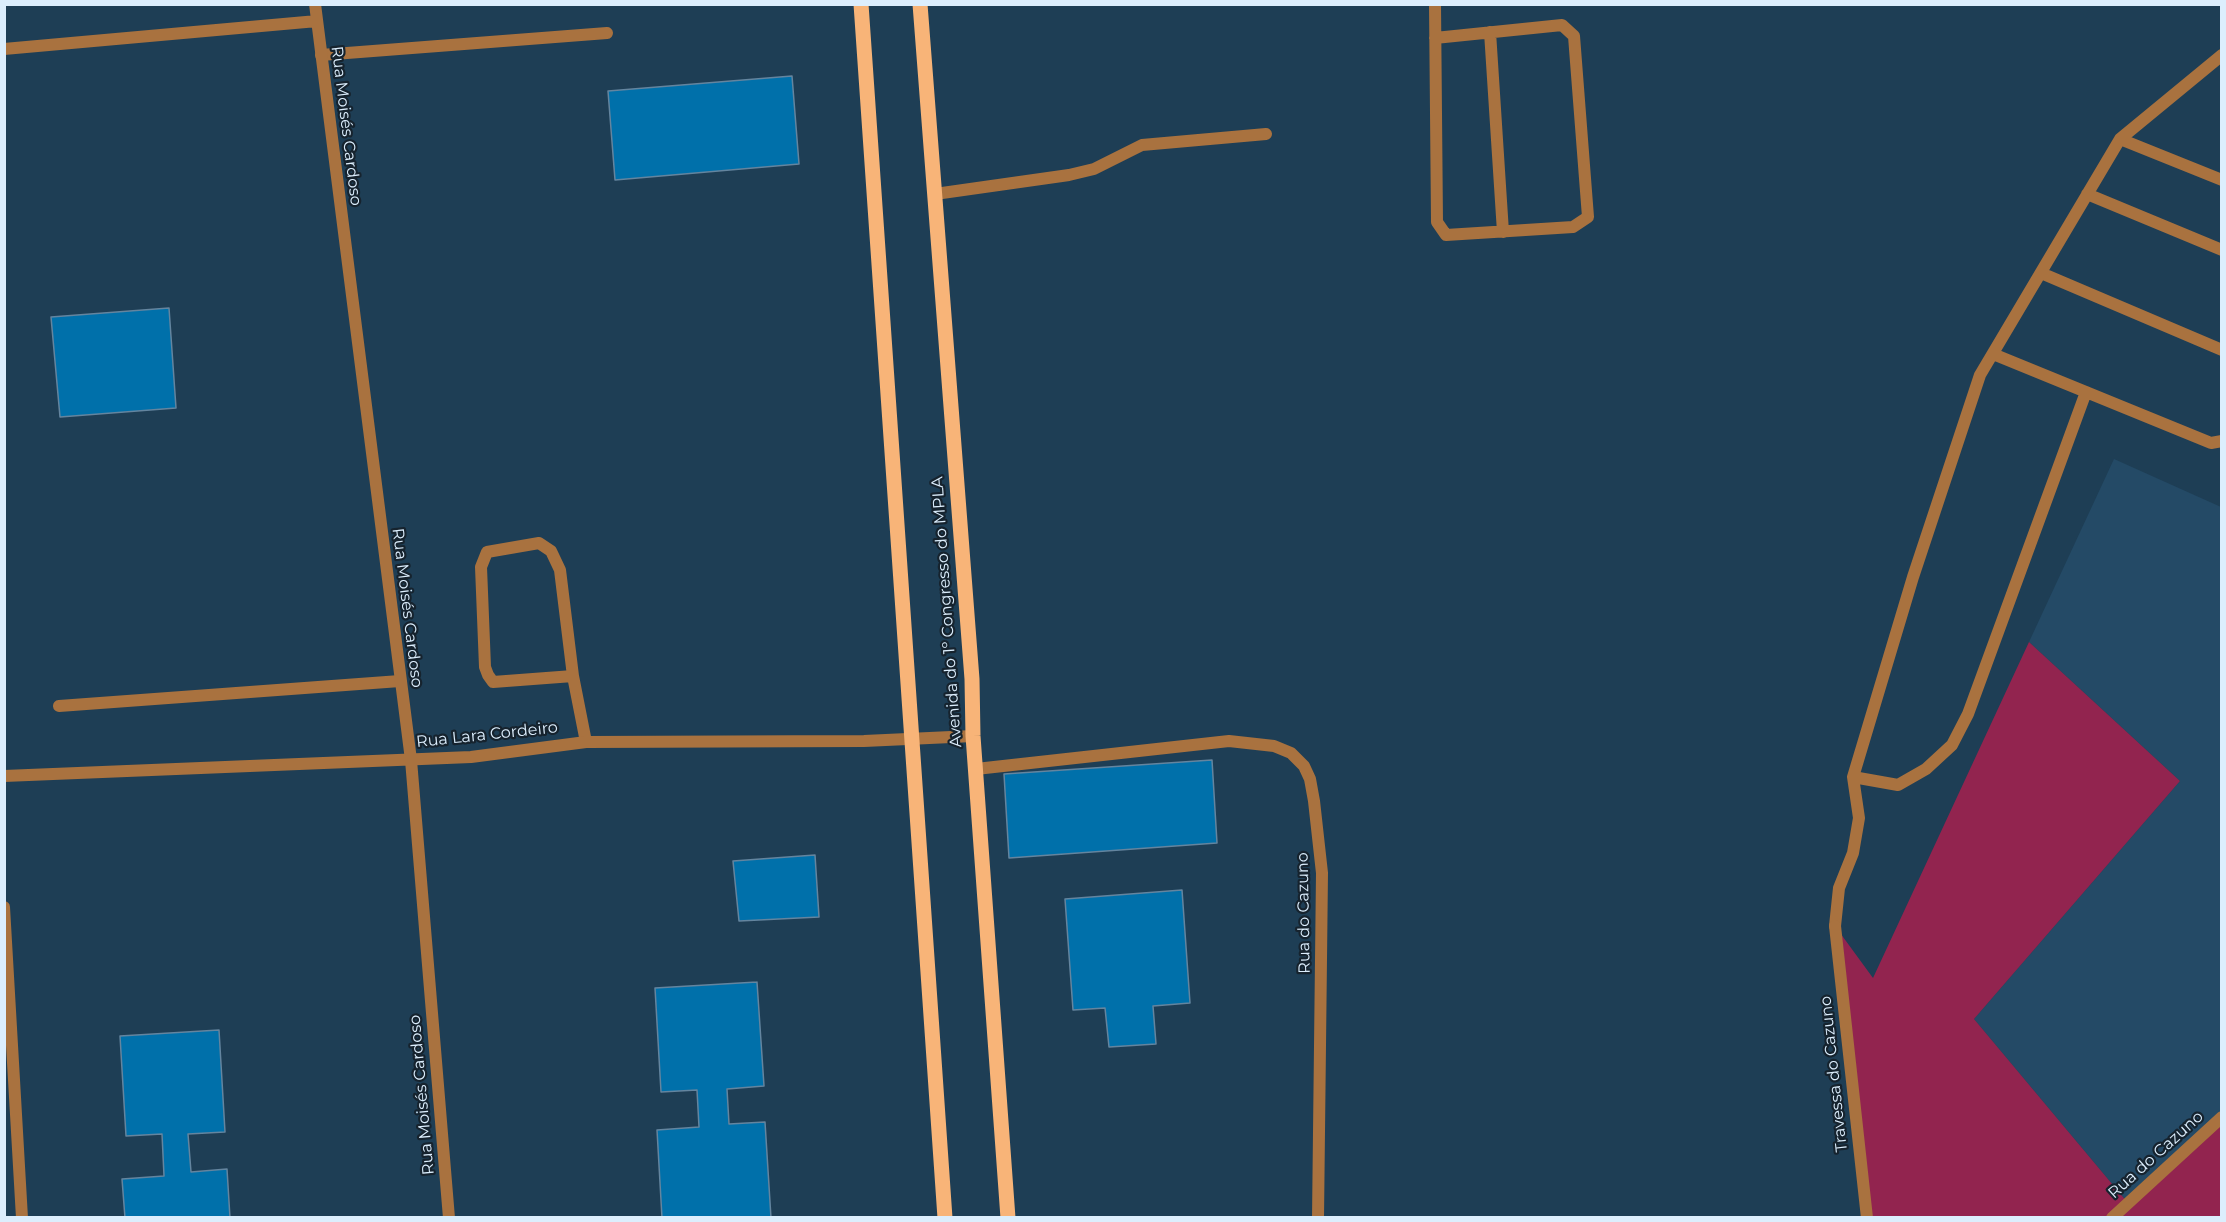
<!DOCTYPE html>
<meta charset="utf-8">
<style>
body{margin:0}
#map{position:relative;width:2226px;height:1222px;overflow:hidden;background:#1e3e55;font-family:Montserrat,sans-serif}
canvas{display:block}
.frame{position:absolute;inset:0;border:6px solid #dceefd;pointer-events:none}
</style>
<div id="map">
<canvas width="2226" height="1222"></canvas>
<div class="frame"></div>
</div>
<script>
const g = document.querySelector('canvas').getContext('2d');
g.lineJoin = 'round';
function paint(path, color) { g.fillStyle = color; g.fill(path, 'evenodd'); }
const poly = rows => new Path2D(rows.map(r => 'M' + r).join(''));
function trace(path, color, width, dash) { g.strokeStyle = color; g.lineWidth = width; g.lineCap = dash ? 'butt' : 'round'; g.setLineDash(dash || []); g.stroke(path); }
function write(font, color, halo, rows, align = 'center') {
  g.font = font + ' Montserrat,sans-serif'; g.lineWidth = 4.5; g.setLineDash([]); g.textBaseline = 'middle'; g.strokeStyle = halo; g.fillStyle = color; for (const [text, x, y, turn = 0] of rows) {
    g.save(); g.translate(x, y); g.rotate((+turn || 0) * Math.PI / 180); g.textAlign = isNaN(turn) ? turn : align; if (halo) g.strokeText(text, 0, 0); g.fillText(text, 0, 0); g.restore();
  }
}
const built = poly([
 [2114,459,2221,507,2221,1117,2128,1203,1974,1019,2180,781,2029,642]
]);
const green = poly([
 [2029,642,2180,781,1974,1019,2128,1203,2221,1117,2221,1217,1867,1217,1835,926,1873,978]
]);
const building = poly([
 [792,76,799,164,615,180,608,91,792,76],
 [169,308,176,408,60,417,51,317,169,308],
 [1212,760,1217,843,1009,858,1004,774,1212,760],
 [815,855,819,917,739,921,733,861,815,855],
 [1182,890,1190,1003,1153,1006,1156,1044,1109,1047,1105,1008,1073,1010,1065,899,1182,890],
 [757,982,764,1086,727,1089,729,1124,765,1122,771,1218,662,1218,657,1130,699,1127,697,1090,661,1092,655,988,757,982],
 [219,1030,225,1132,188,1134,191,1172,227,1169,230,1218,125,1218,122,1179,164,1176,162,1134,126,1136,120,1036,219,1030]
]);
const service = poly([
 [1435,4,1437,222,1446,235,1573,227,1588,217,1574,36,1562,25,1435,38],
 [1490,32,1503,232],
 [321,55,607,33],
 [2120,139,2222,180],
 [935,194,1069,175,1094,169,1142,145,1266,134],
 [2087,194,2222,250],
 [2041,273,2222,350],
 [1993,354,2211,443,2222,441],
 [573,676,493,682,488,675,485,667,481,567,487,552,539,543,551,551,560,570,573,676,586,742],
 [59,706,400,681],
 [1853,777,1898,785,1926,769,1952,745,1968,714,2086,392],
 [1835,926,1839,888,1853,853,1859,818,1853,777,1913,577,1980,375,2120,139,2222,55]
]);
const minor = poly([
 [315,4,411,760,449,1218],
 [4,49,317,21],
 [976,769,1229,741,1274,746,1291,753,1304,766,1310,779,1314,801,1322,873,1318,1218],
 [4,776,471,757,586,742,864,741,973,736],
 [4,907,22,1218],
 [1835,926,1867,1218],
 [2112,1218,2222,1117]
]);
const primary = poly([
 [861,4,945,1218],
 [920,4,972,679,973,736,1008,1218]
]);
const streetNames = [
 ["Rua Moisés Cardoso",346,126,83],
 ["Rua Moisés Cardoso",407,608,83],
 ["Avenida do 1º Congresso do MPLA",947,612,-94],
 ["Rua Lara Cordeiro",487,735,-6],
 ["Rua do Cazuno",1304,913,-91],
 ["Travessa do Cazuno",1834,1074,-96],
 ["Rua Moisés Cardoso",422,1095,-95],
 ["Rua do Cazuno",2156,1155,-42]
];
paint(built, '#244a66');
paint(green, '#92244f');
paint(building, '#0070aa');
trace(building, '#64859f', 1.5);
trace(service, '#a9723f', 12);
trace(minor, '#a9723f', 12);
trace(primary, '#f8b478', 15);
write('16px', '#dceefd', '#16232e', streetNames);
</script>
